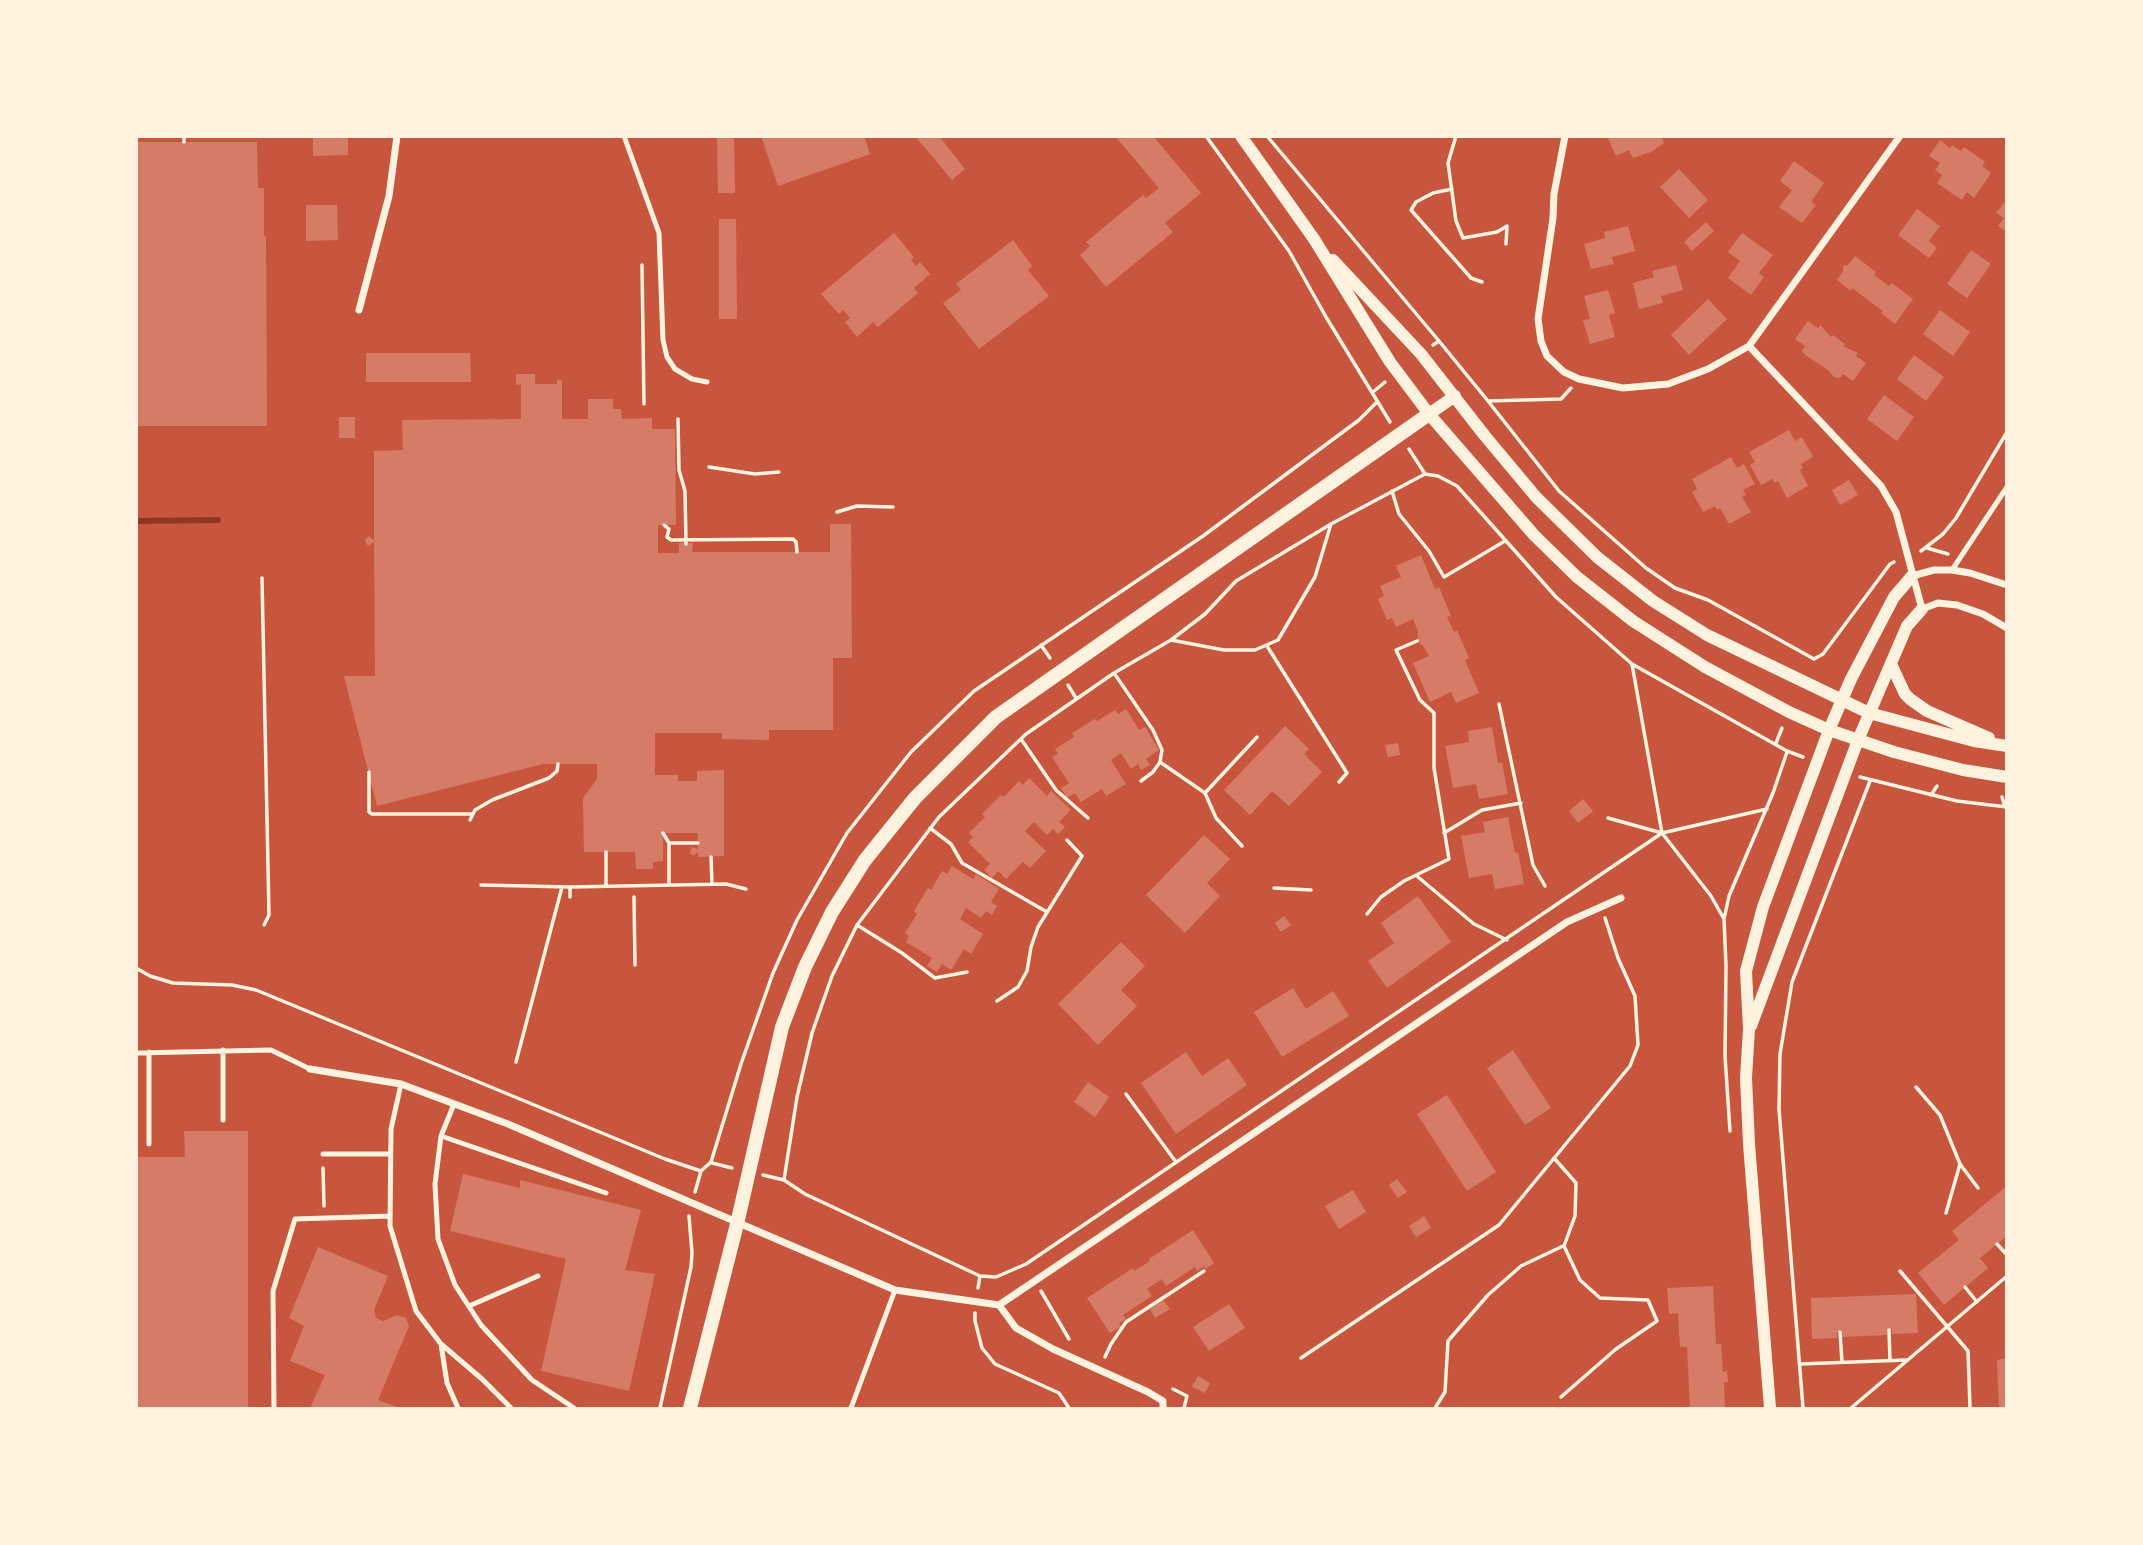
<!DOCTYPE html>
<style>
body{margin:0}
#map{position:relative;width:2143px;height:1545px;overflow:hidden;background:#c8553d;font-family:"PT Sans Narrow",sans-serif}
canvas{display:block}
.frame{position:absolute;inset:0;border:138px solid #fff3e0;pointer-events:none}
</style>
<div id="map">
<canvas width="2143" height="1545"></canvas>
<div class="frame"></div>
</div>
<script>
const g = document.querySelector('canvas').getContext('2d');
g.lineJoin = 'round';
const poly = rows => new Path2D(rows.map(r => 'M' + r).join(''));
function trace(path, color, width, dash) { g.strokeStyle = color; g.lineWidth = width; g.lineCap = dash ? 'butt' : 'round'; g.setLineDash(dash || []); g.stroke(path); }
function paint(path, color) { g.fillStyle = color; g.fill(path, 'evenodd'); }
const stream = poly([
 [136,521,218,520]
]);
const building = poly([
 [313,136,348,136,348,155,313,156],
 [717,136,734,136,735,193,718,193],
 [761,136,864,136,870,154,778,186],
 [915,136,939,136,965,169,952,180],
 [1115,136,1153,136,1201,193,1165,223,1173,232,1106,287,1080,255,1090,246,1086,242,1143,195,1146,198,1159,188],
 [1607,136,1661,136,1664,143,1651,152,1633,158,1629,150,1616,156],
 [1940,140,1950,148,1952,145,1961,151,1964,147,1985,162,1982,166,1991,173,1974,198,1967,192,1962,200,1937,183,1942,175,1935,170,1940,163,1929,156],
 [136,142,257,142,258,188,264,188,264,236,266,236,267,426,136,426],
 [1794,161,1824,183,1811,202,1816,205,1802,223,1779,207,1792,190,1780,181],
 [1679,169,1708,200,1689,218,1660,187],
 [2007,199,2007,232,1998,226,2004,218,1996,213],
 [306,205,337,205,338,240,306,241],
 [1917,209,1940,226,1929,241,1937,248,1929,258,1898,235],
 [719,219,736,219,737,319,719,319],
 [1706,222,1714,231,1692,251,1684,242],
 [1628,226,1635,251,1612,257,1614,264,1591,269,1584,244,1605,238,1604,232],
 [894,233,914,257,911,260,916,266,920,262,930,274,914,288,918,293,878,327,873,322,857,337,845,322,850,318,843,310,839,314,821,294],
 [1742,233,1773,255,1759,273,1764,277,1751,295,1728,278,1740,261,1728,252],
 [1013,240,1032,266,1028,270,1049,296,979,349,943,303,961,290,956,284],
 [1971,250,1991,264,1967,298,1947,284],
 [1855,256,1876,272,1874,275,1889,286,1892,283,1913,299,1895,324,1881,313,1883,311,1876,306,1852,288,1851,291,1837,280,1843,271,1843,266,1848,265],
 [1676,265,1683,290,1661,296,1663,303,1639,309,1633,283,1654,277,1652,271],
 [1608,290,1615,313,1609,315,1615,337,1590,344,1583,320,1590,319,1584,296],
 [1708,299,1727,319,1689,355,1671,335],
 [1940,310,1970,332,1953,356,1923,334],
 [1808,321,1818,328,1820,325,1831,337,1833,335,1845,344,1843,346,1858,353,1856,356,1866,363,1853,381,1843,374,1840,378,1834,377,1828,370,1805,355,1802,351,1805,346,1795,339],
 [366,353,470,353,471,382,366,382],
 [1914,355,1944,377,1926,401,1897,379],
 [516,374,535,374,535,384,557,384,557,380,562,380,562,419,588,419,588,399,613,399,613,409,621,409,622,419,652,418,652,429,675,429,676,525,658,525,658,553,679,553,679,543,693,543,692,552,830,552,830,524,851,524,852,658,833,658,833,730,769,730,769,740,722,739,722,733,655,733,655,775,678,775,678,781,697,781,697,771,724,770,724,856,698,857,698,852,694,855,690,854,692,847,698,849,698,833,663,833,663,861,653,862,653,869,636,869,635,852,584,852,583,798,597,779,597,764,543,764,377,806,344,676,375,676,374,542,368,546,365,541,368,536,374,540,374,451,403,450,402,420,521,419,521,384,516,385],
 [1884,395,1914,417,1897,441,1867,419],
 [339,417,355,417,355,438,339,438],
 [1789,430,1795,441,1802,437,1813,457,1801,464,1803,468,1800,470,1808,486,1787,498,1778,481,1775,483,1772,479,1761,485,1750,465,1755,462,1749,452],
 [1731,457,1737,468,1744,464,1755,484,1743,490,1746,495,1742,497,1751,512,1729,524,1720,508,1717,510,1715,506,1703,512,1692,492,1697,489,1692,479],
 [1849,480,1858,495,1840,505,1832,490],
 [1421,555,1435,589,1439,587,1451,616,1447,617,1454,632,1457,630,1469,658,1465,660,1479,693,1456,703,1451,692,1430,702,1413,663,1429,656,1424,647,1417,641,1418,631,1413,619,1396,627,1392,618,1387,620,1378,599,1384,596,1380,586,1401,577,1396,566],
 [1126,709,1139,730,1145,727,1159,750,1146,759,1150,765,1141,770,1138,764,1131,769,1121,753,1111,760,1126,784,1106,796,1102,789,1081,802,1075,793,1067,798,1061,788,1069,783,1052,757,1058,754,1055,749,1074,737,1072,733,1095,719,1097,721,1115,710,1118,714],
 [1285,726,1309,749,1304,754,1322,772,1289,806,1272,791,1250,815,1224,790],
 [1492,727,1498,763,1502,762,1508,794,1479,799,1476,784,1453,788,1445,746,1469,742,1468,731],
 [1398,743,1400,755,1388,757,1385,745],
 [1029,778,1047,796,1051,791,1071,810,1059,822,1065,827,1058,834,1053,829,1047,835,1034,822,1025,831,1046,851,1030,868,1023,862,1006,879,998,871,992,878,984,870,990,864,968,842,973,837,969,833,985,817,982,814,1001,795,1004,797,1019,781,1023,785],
 [1583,799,1593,811,1578,823,1569,811],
 [1508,817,1515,853,1518,852,1524,884,1495,889,1492,874,1469,878,1461,836,1485,832,1483,822],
 [1204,835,1230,859,1207,883,1220,896,1185,933,1146,895],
 [952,866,973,879,976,874,999,889,991,902,997,906,992,915,986,911,981,918,966,908,960,919,983,934,971,954,964,949,951,970,942,964,937,972,927,966,932,958,906,942,909,936,905,933,917,914,914,911,928,888,931,890,942,871,947,874],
 [1418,896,1451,942,1387,988,1368,961,1394,943,1381,923],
 [1284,916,1291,925,1281,932,1275,923],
 [1121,942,1145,966,1121,990,1137,1006,1098,1045,1058,1004],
 [1293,988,1306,1009,1333,991,1349,1016,1282,1057,1254,1012],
 [1513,1050,1551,1108,1525,1125,1487,1068],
 [1186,1052,1202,1076,1228,1058,1247,1085,1176,1134,1141,1083],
 [1088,1082,1109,1097,1095,1117,1074,1102],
 [1447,1095,1496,1172,1467,1191,1417,1114],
 [184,1131,248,1131,248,1408,136,1408,136,1157,185,1157],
 [463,1174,520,1188,520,1180,641,1210,625,1270,655,1274,629,1391,541,1371,566,1259,450,1231],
 [1397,1179,1407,1192,1398,1198,1389,1185],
 [2007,1186,2007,1236,1980,1258,1988,1268,1944,1305,1918,1273,1959,1240,1952,1231],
 [1353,1190,1366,1212,1339,1229,1325,1206],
 [1424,1216,1431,1228,1416,1237,1409,1226],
 [1193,1230,1214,1263,1206,1269,1204,1266,1197,1271,1195,1267,1166,1286,1162,1279,1147,1289,1152,1296,1123,1315,1126,1319,1119,1323,1121,1327,1110,1333,1087,1298,1133,1268,1134,1271,1150,1261,1149,1259],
 [318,1247,388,1276,374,1310,376,1318,383,1321,397,1315,406,1318,409,1326,378,1400,400,1408,310,1408,325,1375,290,1361,304,1326,289,1318],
 [1713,1286,1716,1344,1721,1344,1723,1372,1727,1371,1728,1382,1724,1382,1725,1408,1690,1408,1687,1347,1680,1347,1678,1313,1669,1314,1667,1288],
 [1916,1294,1918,1333,1892,1334,1892,1330,1887,1330,1887,1335,1842,1337,1842,1332,1837,1332,1837,1338,1812,1339,1811,1298],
 [1163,1300,1170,1309,1155,1318,1150,1309],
 [1229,1304,1245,1328,1209,1351,1193,1327],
 [2007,1358,2007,1408,1999,1408,1997,1360],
 [1198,1376,1210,1383,1205,1393,1192,1387]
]);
const path = poly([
 [184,136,184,142],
 [1206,136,1289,251,1326,317,1390,422],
 [1267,136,1439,341,1433,345],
 [1456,136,1448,163,1456,221,1463,238,1497,232,1507,226,1506,244],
 [1452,189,1433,193,1416,202,1411,210,1471,278,1482,282],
 [642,265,644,404],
 [1439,341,1488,401,1561,399,1571,388],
 [1373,392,1385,382],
 [1488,401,1559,491,1646,568,1675,588,1708,600,1814,659,1823,654,1890,564,1894,562],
 [678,419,679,470,685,491,686,544],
 [1409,449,1425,474,1438,476,1457,486,1556,597,1632,664,1787,751,1803,757],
 [709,467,755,474,779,472],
 [1392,491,1399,514,1429,551,1444,577,1505,541],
 [837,512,857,506,893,507],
 [664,525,669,529,667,537,671,540,793,539,796,542,797,552],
 [1927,548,1948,554],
 [1921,551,1943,534,1956,518,2007,432],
 [262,578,269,915,264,925],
 [1171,640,1224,650,1255,650,1278,640,1315,577,1331,524],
 [1041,645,1050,658],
 [1267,646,1347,773,1339,782],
 [1632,664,1662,833,1711,896,1724,919],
 [1114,673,1153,730,1162,750,1160,762,1153,772,1141,781],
 [1068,685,1076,698],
 [1499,704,1533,865,1545,886],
 [1021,739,1056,790,1088,818],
 [1776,743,1782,728],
 [1160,762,1205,793],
 [369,772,369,812,372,814,473,814],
 [1860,777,1957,801,2007,807],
 [1931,795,1937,786],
 [2002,797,2005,807],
 [1608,818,1662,833],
 [470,820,475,810,492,800,549,778,557,771,558,764],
 [930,828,951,844,962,863,1047,912],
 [663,833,669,843],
 [1444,833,1482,810,1521,803],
 [1242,846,1216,818,1205,793,1257,737],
 [606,852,606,885],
 [711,857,712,884],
 [1418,877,1474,924,1507,940],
 [481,885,570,887,726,884,746,889],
 [669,885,669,843,698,843],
 [1274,888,1311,890],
 [570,897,570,887],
 [634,897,635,965],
 [1367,914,1381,897,1404,881,1449,859,1434,768,1434,713,1420,700,1396,650,1417,641],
 [857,925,902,953,935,978,967,972],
 [136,968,150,976,173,983,232,985,256,990,665,1159,701,1171],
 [997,1001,1018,987,1027,971,1031,947,1038,927,1082,856,1067,840],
 [516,1062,562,887],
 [1916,1087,1940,1115,1960,1164,1946,1213],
 [1126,1094,1176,1162],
 [1730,1131,1725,1056,1726,966,1724,919,1729,896,1773,793,1787,752],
 [1554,1158,1576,1183,1575,1216,1564,1246,1580,1280,1600,1298,1648,1300,1657,1321,1616,1349,1561,1397],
 [712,1163,732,1168],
 [1960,1164,1978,1188],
 [323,1168,324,1206],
 [763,1175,784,1180,805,1194,980,1276,978,1288],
 [784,1180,797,1097,812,1033,832,976,857,925,939,817,1026,734,1114,673,1171,640,1205,614,1236,581,1331,524,1425,474],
 [695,1192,701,1171,711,1162,741,1064,773,973,797,920,847,833,911,752,974,691,1203,536,1359,420,1376,403],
 [1997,1244,2007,1255],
 [1900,1271,1968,1351,1970,1408],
 [980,1276,996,1277,1026,1264,1662,833,1767,809],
 [1965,1287,1977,1302],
 [1041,1291,1069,1339],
 [975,1313,975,1321,982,1348,995,1364,1059,1393,1069,1408],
 [1889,1330,1890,1361],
 [1840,1332,1842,1362],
 [1105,1357,1111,1344,1126,1322,1204,1271],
 [1301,1358,1499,1225,1630,1066,1638,1045,1635,996,1618,958,1605,918],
 [1800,1364,1906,1360],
 [1173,1389,1187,1396,1184,1408],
 [660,1408,691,1267,692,1253,689,1216],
 [1435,1408,1445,1392,1448,1341,1488,1295,1521,1266,1563,1246],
 [1803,1408,1779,1109,1780,1054,1792,982,1870,781],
 [1851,1408,2007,1276]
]);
const service = poly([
 [624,136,659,233,663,340,667,357,675,369,692,379,707,382],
 [1952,570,2007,487],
 [223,1050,223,1120],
 [149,1052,149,1144],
 [136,1053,271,1050,310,1069],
 [401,1084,391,1129,390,1226,416,1311,441,1344,482,1379,511,1408],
 [454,1104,441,1136,435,1184,438,1239,455,1285,481,1325,532,1380,574,1408],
 [441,1136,606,1193],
 [323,1154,390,1154],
 [469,1306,538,1276],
 [441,1344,447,1383,458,1408],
 [274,1408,273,1291,295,1219,390,1216],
 [851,1408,895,1290]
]);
const minor = poly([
 [1565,136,1554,194,1553,218,1538,319,1541,341,1547,356,1564,372,1579,379,1623,388,1668,384,1708,369,1749,346,1881,486,1896,512,1922,609,1938,603,1957,605,1983,614,2007,628],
 [359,310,389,196,397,136],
 [1749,346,1900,136],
 [1912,576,1934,570,1952,570,1970,573,2007,585],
 [310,1069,401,1084,508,1124,895,1290,999,1305,1567,922,1621,898],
 [999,1305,1016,1328,1053,1349,1148,1392,1163,1401,1163,1408]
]);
const tertiary = poly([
 [1241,136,1314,239,1390,362,1429,414,1534,535,1577,577,1633,621,1705,667,1789,712,1829,730,1894,752,1963,770,2007,777],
 [1333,260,1421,354,1485,436,1536,497,1597,557,1653,601,1707,635,1869,713,1974,741,2007,746],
 [1429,414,1455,396],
 [1891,664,1905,694,1910,699,1927,711,1989,738],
 [1751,1026,1858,740,1907,626,1922,609],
 [1770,1408,1749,1144,1746,1078,1749,1029,1746,971,1763,907,1829,730,1851,679,1894,597,1912,576]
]);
const secondary = poly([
 [690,1408,737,1224,782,1027,805,967,832,912,865,860,915,798,996,717,1429,414]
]);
trace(stream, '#8f3625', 6);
paint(building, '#d67c66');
trace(path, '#fff3e0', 3.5);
trace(service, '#fff3e0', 5);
trace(minor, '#fff3e0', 7);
trace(tertiary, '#fff3e0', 12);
trace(secondary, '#fff3e0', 14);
</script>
